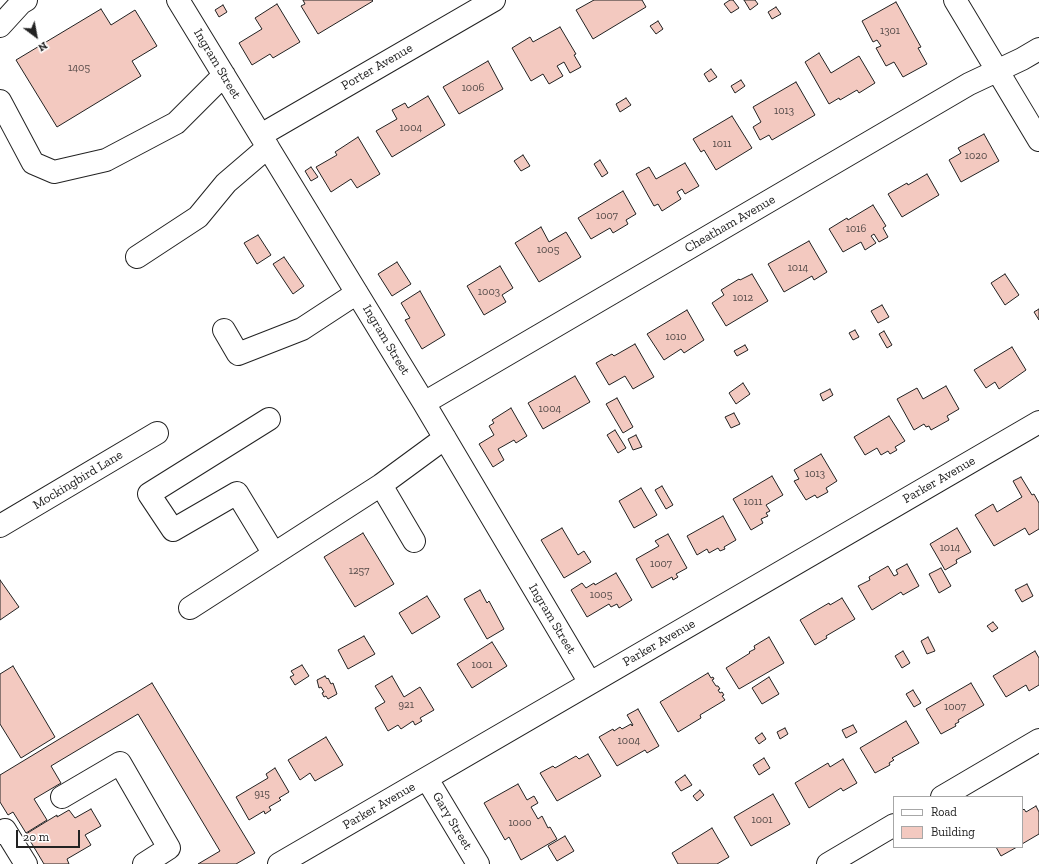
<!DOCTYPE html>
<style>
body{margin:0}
#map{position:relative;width:1039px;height:864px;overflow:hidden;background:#fff;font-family:"Zilla Slab",serif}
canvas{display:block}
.legend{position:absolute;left:893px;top:796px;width:130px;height:52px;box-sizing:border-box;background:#fff;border:1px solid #a7a7a7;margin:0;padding:5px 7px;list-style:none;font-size:12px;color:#222}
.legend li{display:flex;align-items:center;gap:8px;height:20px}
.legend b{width:20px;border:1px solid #a7a7a7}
.north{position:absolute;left:16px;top:16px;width:40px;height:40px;-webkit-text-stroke:3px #fff;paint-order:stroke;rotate:148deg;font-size:11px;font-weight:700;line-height:16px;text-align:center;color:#222}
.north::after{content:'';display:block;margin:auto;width:14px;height:18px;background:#222;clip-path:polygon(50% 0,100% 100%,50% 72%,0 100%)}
.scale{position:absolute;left:16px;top:830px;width:64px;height:18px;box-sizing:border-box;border:2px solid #222;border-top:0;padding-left:5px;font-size:12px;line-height:14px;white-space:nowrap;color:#222;-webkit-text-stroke:3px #fff;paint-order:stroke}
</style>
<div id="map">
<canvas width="1039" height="864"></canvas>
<ul class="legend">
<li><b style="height:5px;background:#fff"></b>Road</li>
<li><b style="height:11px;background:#f3c9c0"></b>Building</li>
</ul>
<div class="north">N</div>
<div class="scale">20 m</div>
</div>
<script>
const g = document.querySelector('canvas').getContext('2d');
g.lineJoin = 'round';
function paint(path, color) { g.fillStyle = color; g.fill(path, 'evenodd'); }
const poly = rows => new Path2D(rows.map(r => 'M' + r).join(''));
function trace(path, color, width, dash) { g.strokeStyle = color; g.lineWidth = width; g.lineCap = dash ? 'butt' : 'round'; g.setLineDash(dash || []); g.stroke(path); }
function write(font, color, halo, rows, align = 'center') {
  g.font = font + ' "Zilla Slab",serif'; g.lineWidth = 3; g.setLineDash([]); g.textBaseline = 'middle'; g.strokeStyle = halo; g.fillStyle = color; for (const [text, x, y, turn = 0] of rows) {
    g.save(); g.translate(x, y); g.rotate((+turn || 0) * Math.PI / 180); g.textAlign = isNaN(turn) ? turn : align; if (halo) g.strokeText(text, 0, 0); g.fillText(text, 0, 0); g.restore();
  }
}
const building = poly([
 [303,0,372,0,373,1,318,34,301,6,305,4,303,0],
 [594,0,642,0,646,7,593,39,576,10,594,0],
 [730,0,733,0,739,8,731,13,724,4,730,0],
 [744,0,755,0,758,4,750,10,744,0],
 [896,2,921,47,918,48,927,64,903,77,894,62,886,66,876,48,881,46,877,40,873,42,862,21,896,2],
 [277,4,300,42,273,58,270,54,252,65,239,43,262,29,255,18,277,4],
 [223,5,227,12,219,17,215,10,223,5],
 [776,7,781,14,772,19,768,12,776,7],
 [101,9,111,25,135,10,157,46,132,61,141,76,57,127,16,60,101,9],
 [658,21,663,29,656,34,650,26,658,21],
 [560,27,576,54,574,55,581,67,570,73,564,62,557,66,563,76,549,84,543,74,531,81,512,48,530,37,533,42,560,27],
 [819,53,831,73,859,56,875,83,859,93,857,90,840,100,839,98,829,104,805,62,819,53],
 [488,61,503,89,459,114,443,87,488,61],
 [711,69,717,77,709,82,704,74,711,69],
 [741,80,745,86,735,93,731,86,741,80],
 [796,82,815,115,772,140,769,135,760,140,753,127,761,122,753,107,796,82],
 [428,96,445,125,392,157,376,131,397,119,392,110,405,103,408,108,428,96],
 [626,98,631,105,620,112,616,104,626,98],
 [732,116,752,148,716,170,704,150,701,152,693,139,732,116],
 [984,134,999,161,961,182,949,160,961,153,958,148,984,134],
 [358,137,380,174,357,188,351,179,331,192,316,167,337,155,335,152,358,137],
 [523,155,530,166,521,171,514,161,523,155],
 [600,160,608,173,602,177,594,164,600,160],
 [685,163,699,186,685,194,682,189,677,192,681,199,662,211,658,204,654,206,636,174,649,167,656,179,685,163],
 [311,167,318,177,311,181,305,171,311,167],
 [927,174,939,195,902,217,888,194,907,183,908,185,927,174],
 [623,191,636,214,626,220,628,224,613,233,610,228,591,239,578,218,623,191],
 [873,205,886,226,883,228,888,237,879,242,874,234,871,236,876,243,865,250,861,242,843,252,829,229,847,218,848,220,873,205],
 [541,227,549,242,566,232,581,257,539,282,515,243,541,227],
 [258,235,271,255,257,264,244,243,258,235],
 [809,241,827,272,814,280,812,276,784,292,768,264,809,241],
 [284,257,304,286,293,294,273,264,284,257],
 [397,262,411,284,392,296,378,274,397,262],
 [500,266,513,288,502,295,506,302,484,315,467,286,500,266],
 [752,274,768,301,726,326,712,303,724,295,721,290,739,279,740,280,752,274],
 [1005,274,1019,295,1005,305,991,283,1005,274],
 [420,291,445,335,422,349,405,320,410,318,401,303,420,291],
 [882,305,889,317,878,323,871,311,882,305],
 [1039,309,1039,320,1034,312,1039,309],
 [687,310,704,340,684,353,681,349,664,360,647,334,687,310],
 [855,330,859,337,853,340,849,333,855,330],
 [884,331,892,345,887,348,879,334,884,331],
 [635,344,654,377,633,389,625,376,609,385,596,363,612,354,614,356,635,344],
 [745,345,748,350,737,356,734,351,745,345],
 [1012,347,1026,370,999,389,995,382,986,388,974,370,1012,347],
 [575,376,590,402,543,429,528,403,575,376],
 [743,383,750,394,736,404,729,393,743,383],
 [946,386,959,409,947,416,949,420,931,430,929,426,926,427,924,424,914,430,897,399,917,388,923,399,946,386],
 [830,389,833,395,823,401,820,394,830,389],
 [617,398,633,427,623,433,606,404,617,398],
 [511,408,527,436,516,443,514,440,498,449,504,460,493,467,479,444,494,435,489,426,494,423,492,420,511,408],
 [734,413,740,424,731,428,725,417,734,413],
 [889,416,905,441,895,447,897,450,890,454,888,451,881,455,877,448,865,455,854,437,889,416],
 [615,430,626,448,618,453,607,435,615,430],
 [636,435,642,447,633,450,628,439,636,435],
 [821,454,837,481,826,488,828,492,817,498,815,495,806,500,794,481,799,479,794,470,821,454],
 [772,476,783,495,766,505,770,511,766,513,768,516,761,519,763,523,751,530,733,499,772,476],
 [1021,477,1032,495,1034,494,1039,503,1039,529,1029,535,1025,528,994,546,975,515,993,504,997,512,1022,497,1013,481,1021,477],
 [662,486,673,505,666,509,655,490,662,486],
 [641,488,657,515,634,528,619,501,641,488],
 [723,516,736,540,724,547,725,549,720,551,718,548,709,553,707,549,697,555,687,536,723,516],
 [562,528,578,555,584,551,591,562,564,578,541,540,562,528],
 [957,528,971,552,956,560,957,563,945,570,930,544,957,528],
 [363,533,394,584,355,607,324,557,363,533],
 [668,534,687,568,676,574,678,577,673,580,672,577,652,588,636,559,659,546,655,541,668,534],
 [907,564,919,586,903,595,901,592,872,610,858,586,870,580,869,577,888,566,894,576,898,574,896,570,907,564],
 [941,568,951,586,939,593,929,574,941,568],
 [616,573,632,600,619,608,617,604,611,607,609,604,587,617,571,590,582,583,586,588,594,583,595,585,616,573],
 [0,580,19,607,0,620,0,580],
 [1027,584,1033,596,1022,602,1015,590,1027,584],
 [480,590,487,603,489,601,504,629,487,639,464,599,480,590],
 [427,596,440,617,412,634,399,613,427,596],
 [842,598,855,619,826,636,827,638,815,645,800,620,829,603,830,605,842,598],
 [993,622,998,628,992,632,987,626,993,622],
 [364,636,375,654,348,669,338,650,364,636],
 [769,637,784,663,739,689,726,668,750,653,749,652,755,649,754,646,769,637],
 [928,637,935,651,927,654,921,641,928,637],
 [492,642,507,666,472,688,457,664,492,642],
 [903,651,910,663,902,668,895,656,903,651],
 [1035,651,1039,658,1039,685,1029,691,1026,685,1006,697,993,676,1035,651],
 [302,665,309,676,295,685,290,677,294,675,291,671,302,665],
 [13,666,55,737,21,758,0,724,0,674,13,666],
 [708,673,711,678,713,677,714,679,712,680,716,686,718,686,720,689,718,690,720,693,722,692,724,695,722,696,725,700,700,715,701,718,678,732,660,702,708,673],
 [325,676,327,679,328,678,331,684,333,683,337,694,328,699,326,696,324,697,322,693,324,692,321,687,319,688,317,680,325,676],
 [392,676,404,697,420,687,434,710,420,718,422,721,415,725,413,721,401,729,398,725,388,731,375,708,385,702,375,686,392,676],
 [769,677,779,694,762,704,752,688,769,677],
 [152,683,255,853,236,864,198,864,220,851,138,714,51,766,61,783,34,799,47,820,26,833,13,812,8,815,0,802,0,775,152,683],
 [971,683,984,705,958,720,959,722,955,724,956,726,941,734,926,709,971,683],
 [913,690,921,703,914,707,906,694,913,690],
 [638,709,659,746,647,753,645,750,617,766,599,737,613,729,614,731,620,727,622,729,631,724,632,726,633,725,627,715,638,709],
 [906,721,919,743,892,758,894,760,889,763,890,765,875,773,860,748,906,721],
 [853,725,857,732,846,738,842,730,853,725],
 [785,728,788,734,780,739,777,732,785,728],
 [762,733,766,739,759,744,755,738,762,733],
 [326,737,343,765,315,781,310,773,300,780,288,760,326,737],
 [588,754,601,776,557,801,540,773,553,766,555,768,576,756,579,759,588,754],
 [764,758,770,768,759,775,753,765,764,758],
 [843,759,857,783,843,791,841,788,809,808,795,783,828,763,830,767,843,759],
 [275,768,289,792,279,798,281,800,269,807,271,810,265,814,264,811,249,820,236,797,268,778,266,774,275,768],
 [685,775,692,785,681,791,675,782,685,775],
 [518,784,527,800,534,796,538,803,531,807,538,819,542,816,548,828,550,827,557,839,521,860,509,837,505,840,484,803,518,784],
 [700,790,704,795,697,801,693,796,700,790],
 [773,794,790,824,751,846,734,817,773,794],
 [1036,806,1039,812,1039,834,1022,844,1022,811,1024,809,1026,812,1036,806],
 [91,809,101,826,85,835,91,845,67,859,69,864,44,864,26,834,57,815,57,817,69,810,75,818,91,809],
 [712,828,729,857,717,864,678,864,672,853,712,828],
 [565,836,574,851,557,861,548,846,565,836],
 [996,847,1017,847,1001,856,996,847]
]);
const minor = poly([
 [178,0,424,403,590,683],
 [955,0,1039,140],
 [0,26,21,3,26,0],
 [0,101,33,163,54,172,106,160,176,123,224,75],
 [261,135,494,0],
 [137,257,198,217,226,183,268,147],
 [224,330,238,354,302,329,357,293],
 [424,403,969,84,1022,59,1039,49],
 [269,419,149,494,173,530,237,493,274,554],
 [381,485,414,541],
 [0,526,157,433],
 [190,608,381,485,445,438],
 [427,779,478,864],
 [62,797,120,763,169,848,144,864],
 [942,797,1039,740],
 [0,833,5,830,26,864],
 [279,864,1039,422],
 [828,864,894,825]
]);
const numberNames = [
 ["1301",890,31],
 ["1405",79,68],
 ["1006",473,88],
 ["1013",784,111],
 ["1004",411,128],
 ["1011",722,144],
 ["1020",976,156],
 ["1007",607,216],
 ["1016",856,229],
 ["1005",548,250],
 ["1014",798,268],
 ["1003",489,292],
 ["1012",743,298],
 ["1010",676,337],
 ["1004",550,409],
 ["1013",815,474],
 ["1011",753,502],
 ["1014",950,548],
 ["1007",661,564],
 ["1257",359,571],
 ["1005",601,595],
 ["1001",482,665],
 ["921",406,705],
 ["1007",955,707],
 ["1004",629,741],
 ["915",262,794],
 ["1001",762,820],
 ["1000",520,823]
];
const streetNames = [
 ["Ingram Street",217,64,59],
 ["Porter Avenue",377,67,-30],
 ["Cheatham Avenue",730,224,-30],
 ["Ingram Street",386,340,59],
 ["Mockingbird Lane",78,480,-31],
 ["Parker Avenue",939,480,-30],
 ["Ingram Street",552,619,59],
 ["Parker Avenue",659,643,-30],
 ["Parker Avenue",379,806,-30],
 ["Gary Street",452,821,59]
];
paint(building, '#f3c9c0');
trace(building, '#222', 1);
trace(minor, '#222', 24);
trace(minor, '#fff', 22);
write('11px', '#564c4a', null, numberNames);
write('13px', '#222', '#fff', streetNames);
</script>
